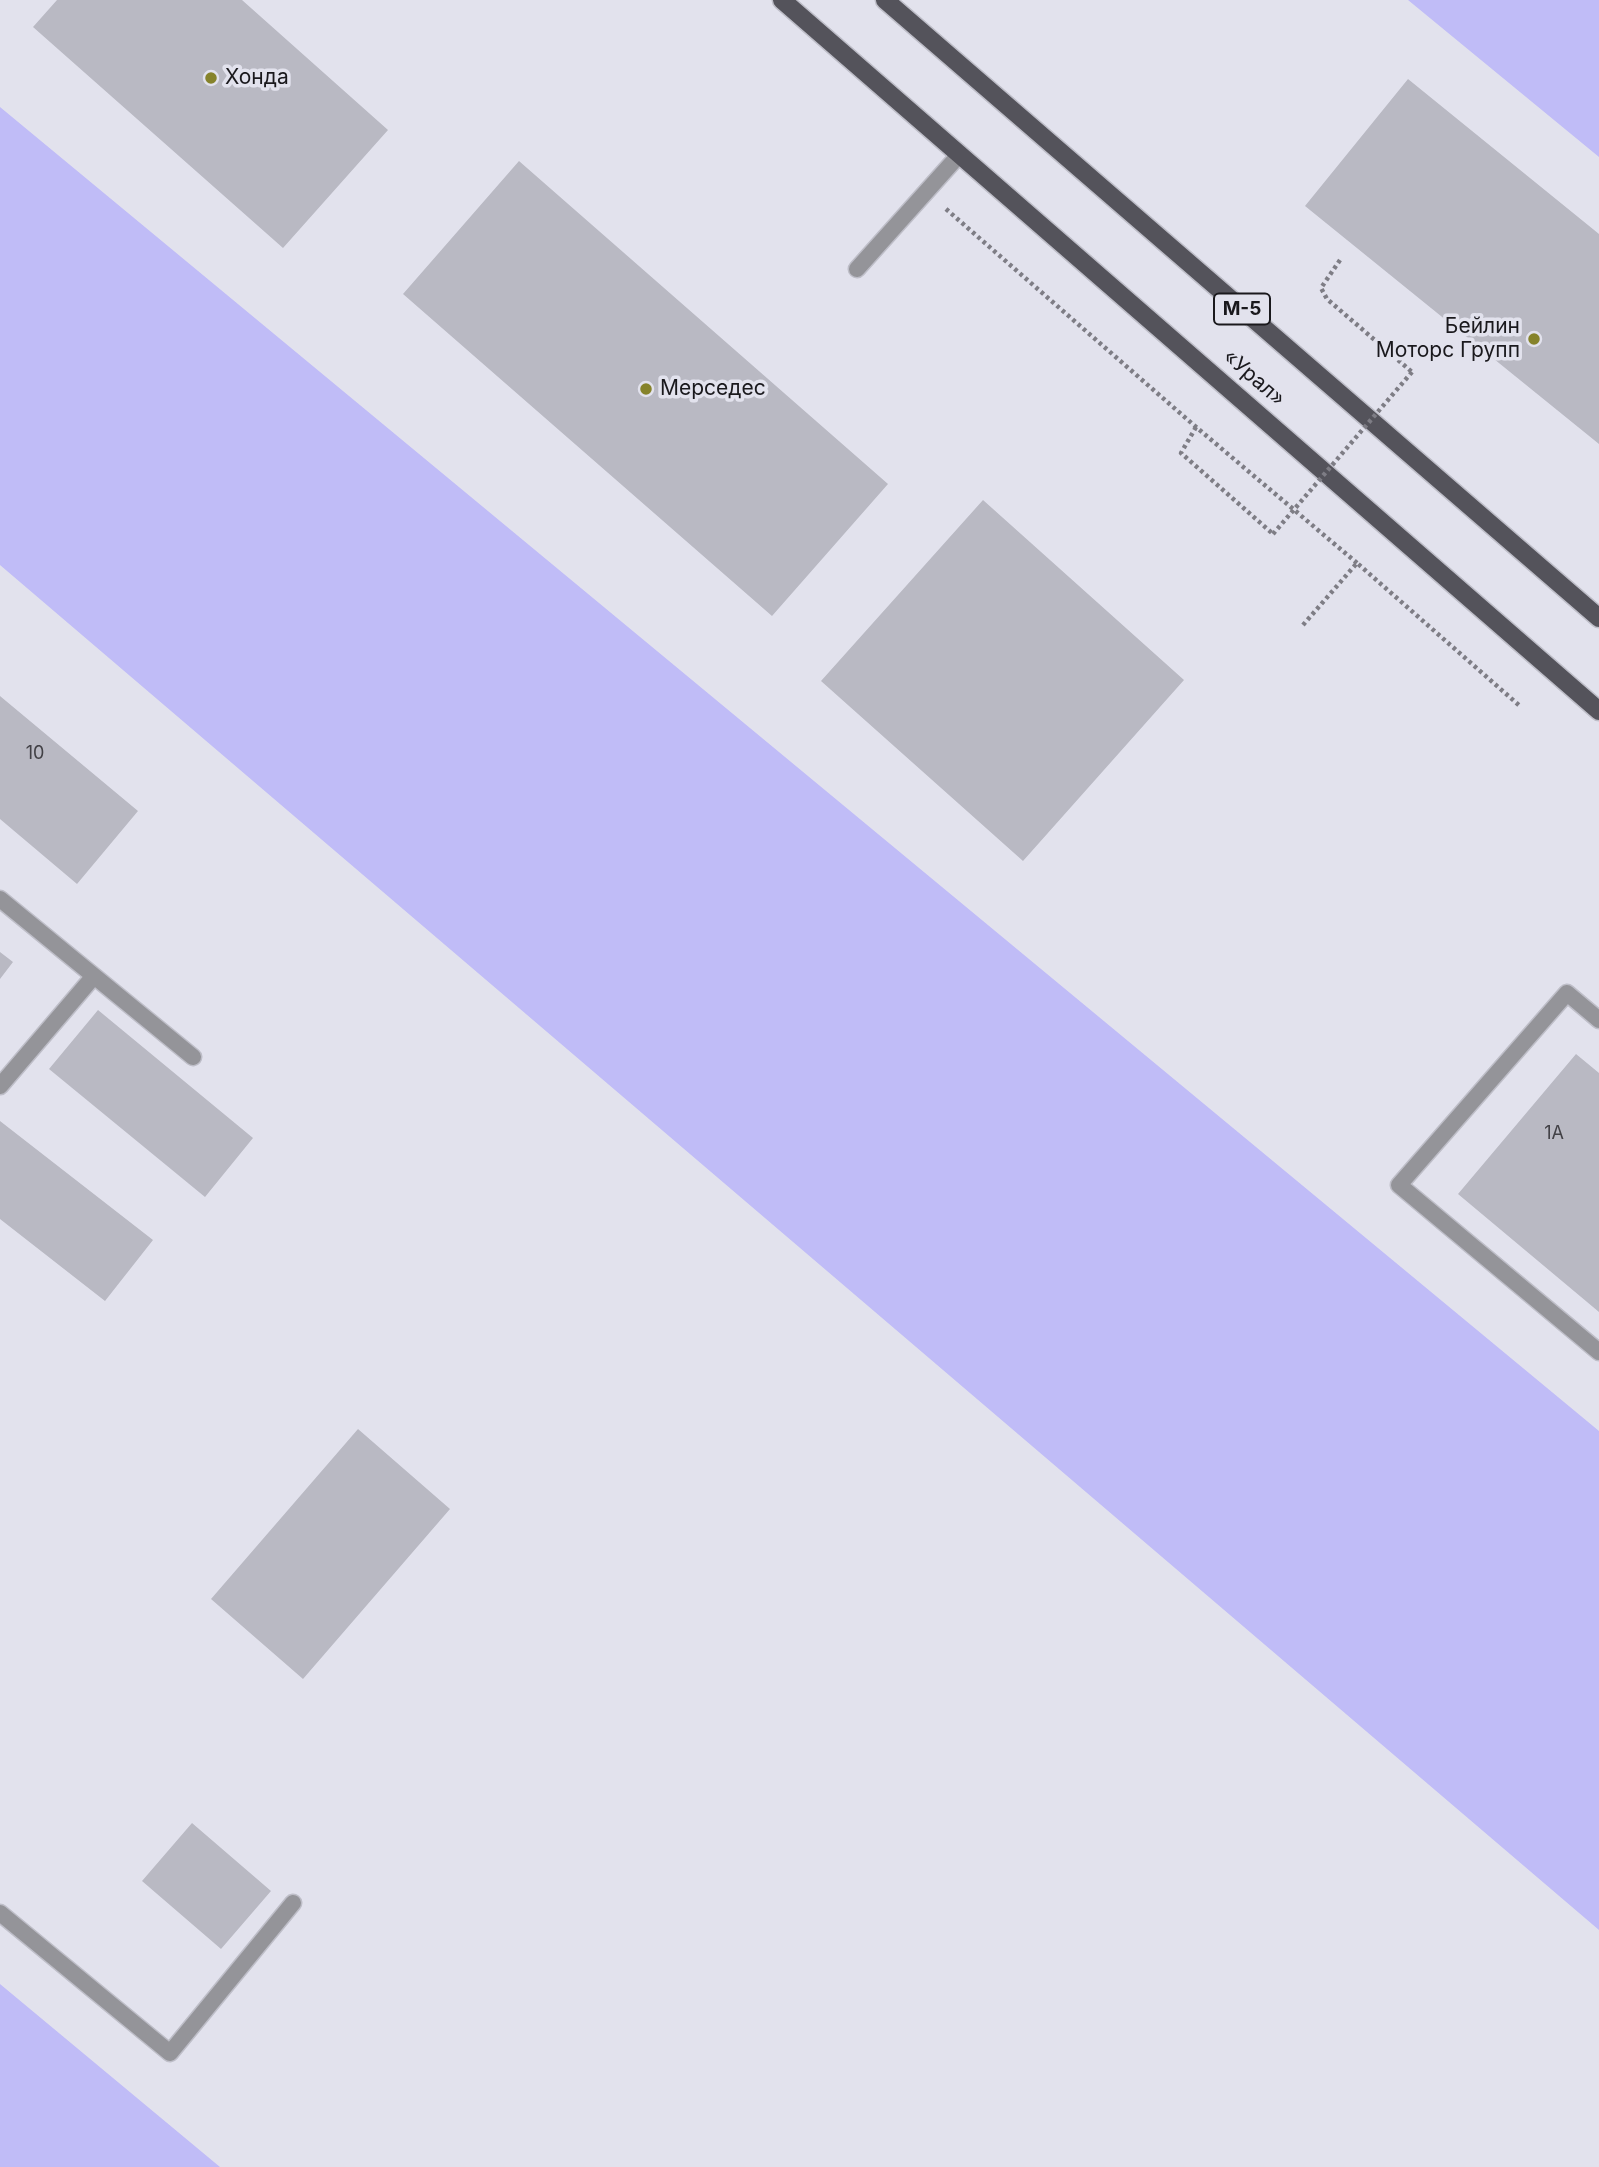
<!DOCTYPE html>
<meta charset="utf-8">
<style>
body{margin:0}
canvas{display:block;background:#e2e2ed}
</style>
<canvas width="1599" height="2167"></canvas>
<script>
const g = document.querySelector('canvas').getContext('2d');
g.lineJoin = 'round';
function paint(path, color) { g.fillStyle = color; g.fill(path, 'evenodd'); }
const poly = rows => new Path2D(rows.map(r => 'M' + r).join(''));
function trace(path, color, width, dash) { g.strokeStyle = color; g.lineWidth = width; g.lineCap = dash ? 'butt' : 'round'; g.setLineDash(dash || []); g.stroke(path); }
function write(font, color, halo, rows, align = 'center') {
  g.font = font + ' Inter,sans-serif'; g.lineWidth = 7; g.setLineDash([]); g.textBaseline = 'middle'; g.strokeStyle = halo; g.fillStyle = color; for (const [text, x, y, turn = 0] of rows) {
    g.save(); g.translate(x, y); g.rotate((+turn || 0) * Math.PI / 180); g.textAlign = isNaN(turn) ? turn : align; if (halo) g.strokeText(text, 0, 0); g.fillText(text, 0, 0); g.restore();
  }
}
const green = poly([
 [1408,0,1599,0,1599,157],
 [0,107,1599,1431,1599,1930,0,565],
 [0,1984,220,2167,0,2167]
]);
const building = poly([
 [57,0,242,0,388,130,283,248,33,27],
 [1408,79,1599,234,1599,444,1305,206],
 [519,161,888,484,772,616,403,294],
 [983,500,1184,680,1023,861,821,681],
 [0,696,138,811,77,884,0,819],
 [0,952,13,962,0,979],
 [98,1010,253,1138,205,1197,49,1069],
 [1576,1054,1599,1073,1599,1312,1458,1194],
 [0,1121,153,1240,105,1301,0,1219],
 [358,1429,450,1509,303,1679,211,1599],
 [192,1823,271,1891,221,1949,142,1881]
]);
const path = poly([
 [946,209,1196,427,1357,563],
 [1340,260,1321,288,1327,299,1412,372],
 [1196,427,1181,453,1273,534],
 [1303,625,1357,563,1521,707]
]);
const lane = poly([
 [857,269,960,154],
 [0,899,193,1057],
 [1599,1020,1567,993,1399,1185,1599,1352],
 [0,1086,94,976],
 [0,1913,170,2053,293,1903]
]);
const primary = poly([
 [782,0,1599,711],
 [885,0,1599,618]
]);
const pathBridge = poly([
 [1273,534,1412,372]
]);
const markers = [
 [211,78,7,"#86832b"],
 [1534,339,7,"#86832b"],
 [646,389,7,"#86832b"]
];
const numberNames = [
 ["10",35,754],
 ["1А",1554,1134]
];
const shields = [
 [1242,309,56]
];
const shieldNames = [
 ["М-5",1242,309]
];
const poiNames = [
 ["Хонда",225,78],
 ["Бейлин",1520,327,"right"],
 ["Моторс Групп",1520,351,"right"],
 ["Мерседес",660,389]
];
const streetNames = [
 ["«Урал»",1254,378,41]
];
paint(green, '#c0bcf7');
paint(building, '#b9b9c3');
trace(lane, '#bebec8', 19);
trace(primary, '#bebec8', 21);
trace(path, '#7e7d85', 4.5, [3.5, 3.5]);
trace(lane, '#949499', 16);
trace(primary, '#54535b', 18);
trace(pathBridge, '#7e7d85', 4.5, [3.5, 3.5]);
for (const [x, y, r, color] of markers) { const dot = new Path2D(); dot.arc(x, y, r, 0, 2 * Math.PI); g.fillStyle = color; g.fill(dot); trace(dot, '#e2e2ed', 2.5); }
write('18px', '#424146', null, numberNames);
for (const [x, y, w] of shields) { const box = new Path2D(); box.roundRect(x - w / 2, y - 15.5, w, 31, 5); g.fillStyle = '#e2e2ed'; g.fill(box); trace(box, '#1a191d', 2); }
write('bold 19px', '#1a191d', null, shieldNames);
write('21px', '#1a191d', '#e2e2ed', poiNames, 'left');
write('21px', '#1a191d', '#e2e2ed', streetNames);
</script>
